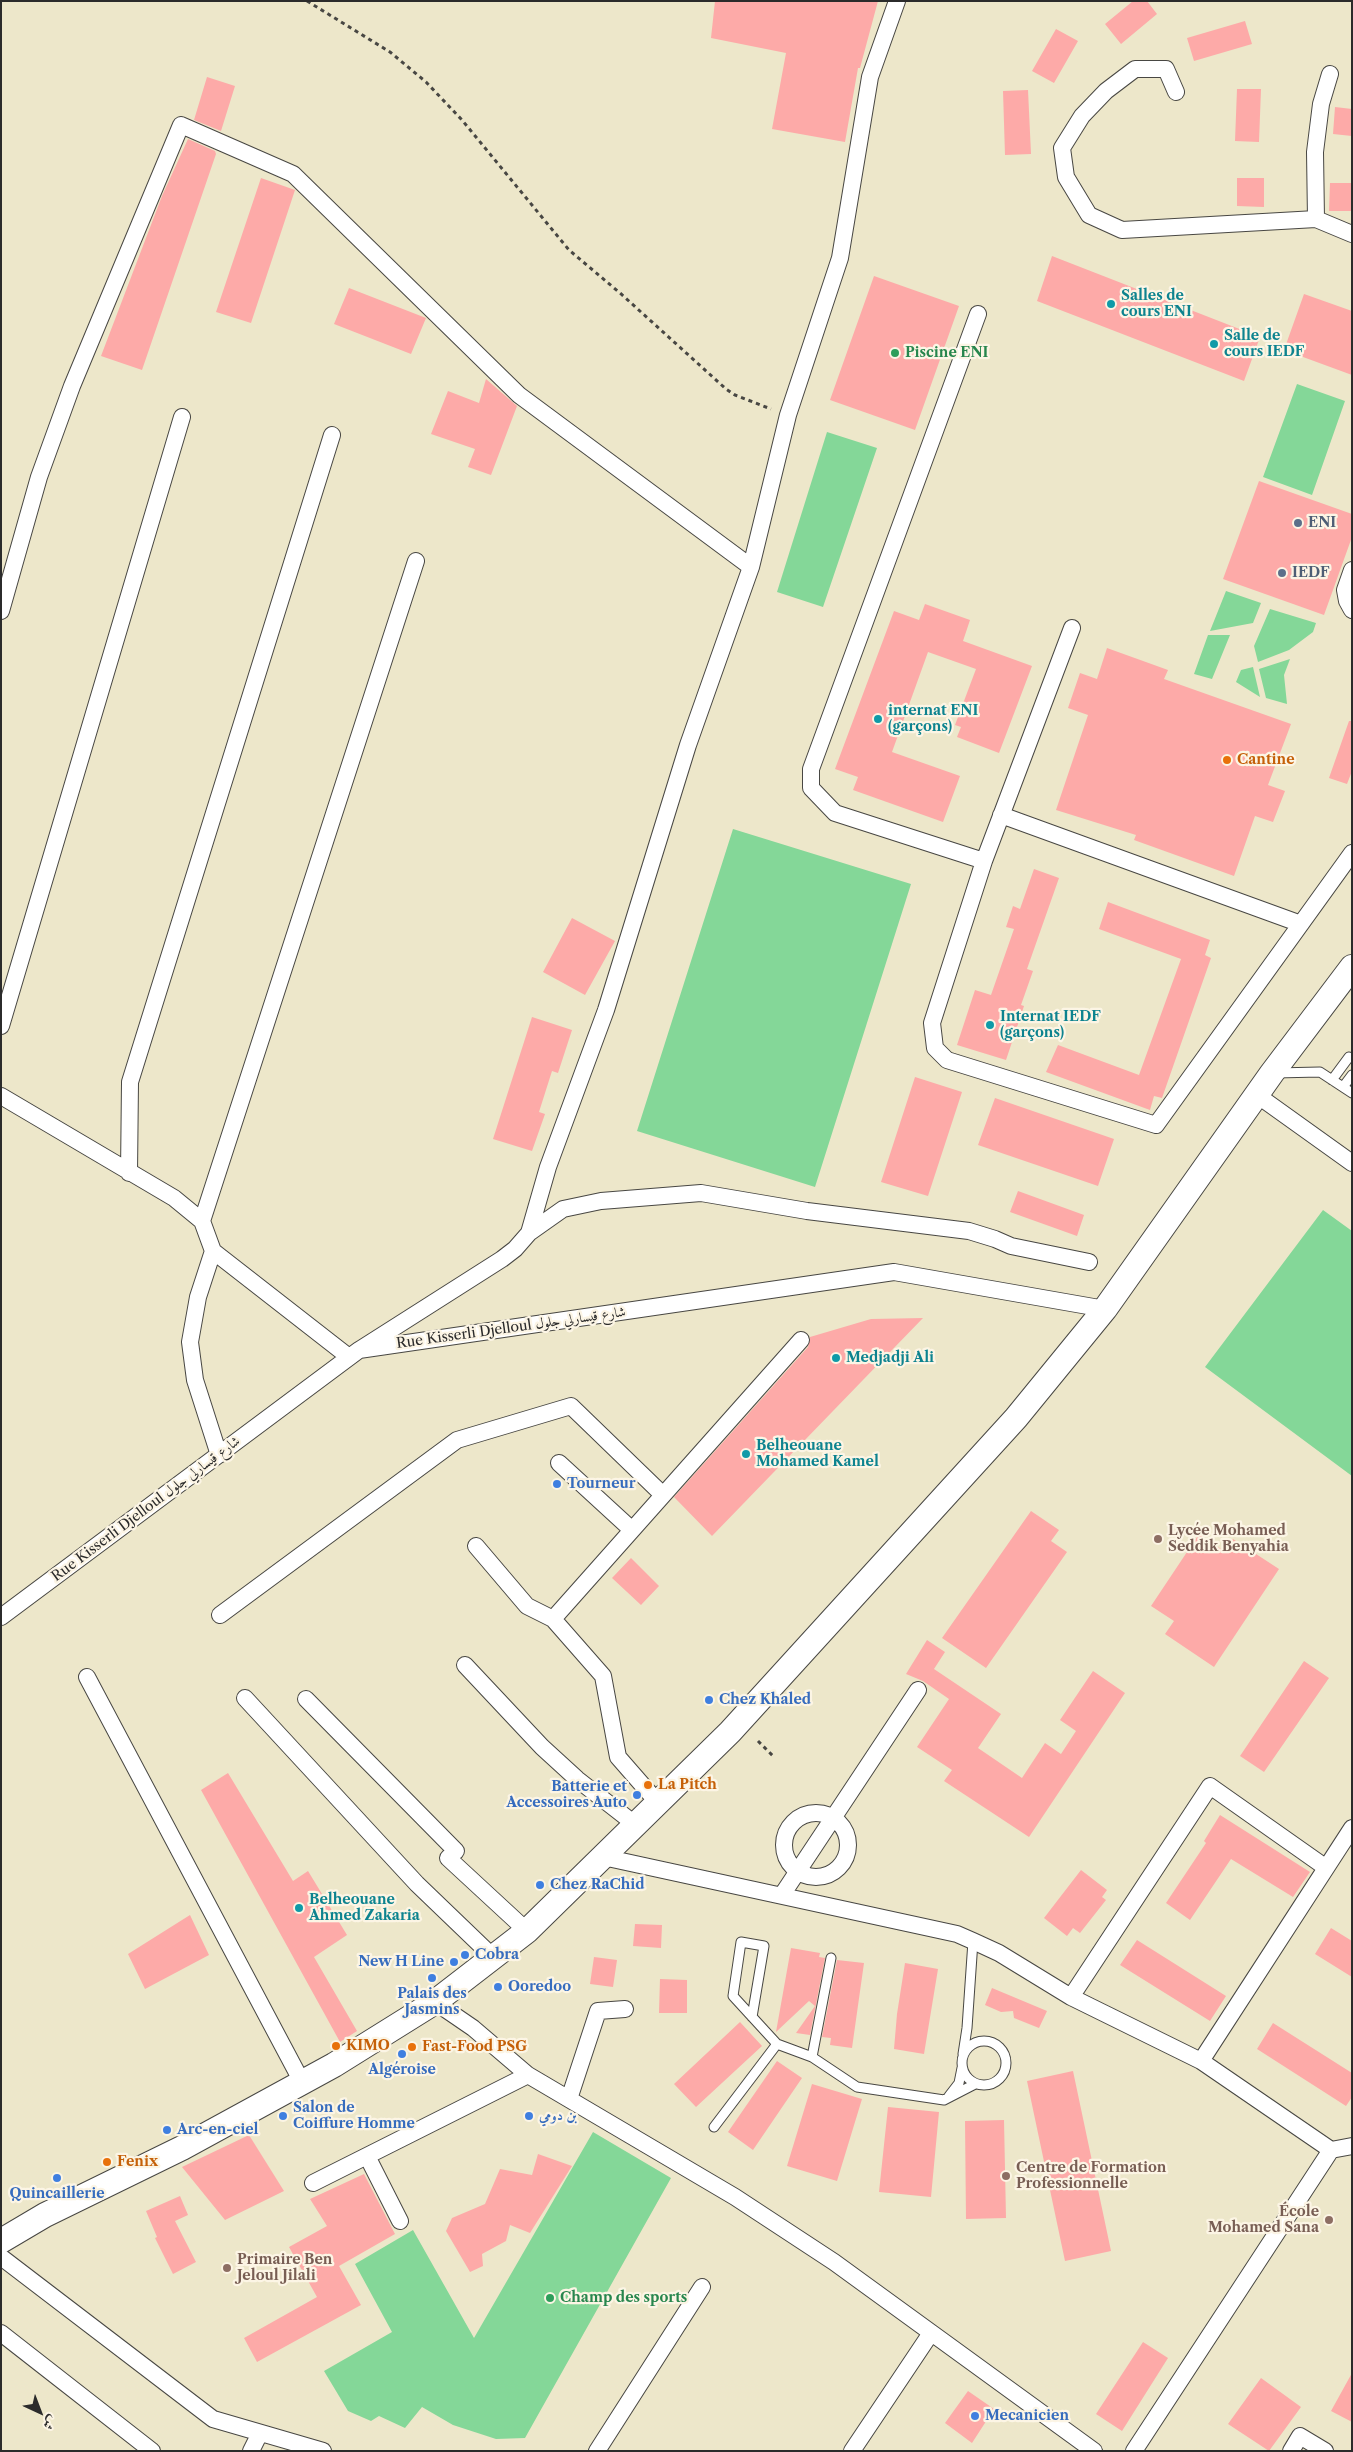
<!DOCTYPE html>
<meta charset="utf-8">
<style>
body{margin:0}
#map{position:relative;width:1353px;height:2452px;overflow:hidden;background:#ede7ca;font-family:"Libre Caslon Text",Amiri,serif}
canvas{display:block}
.frame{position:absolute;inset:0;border:2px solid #2b2b2b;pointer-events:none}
.north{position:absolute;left:15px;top:2387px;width:50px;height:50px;-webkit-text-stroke:4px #fcf5e5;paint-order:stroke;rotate:137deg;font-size:14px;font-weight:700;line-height:20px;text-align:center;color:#2b2b2b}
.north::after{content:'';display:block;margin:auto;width:18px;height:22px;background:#2b2b2b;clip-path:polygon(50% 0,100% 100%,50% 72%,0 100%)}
</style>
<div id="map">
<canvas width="1353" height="2452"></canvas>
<div class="frame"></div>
<div class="north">ش</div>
</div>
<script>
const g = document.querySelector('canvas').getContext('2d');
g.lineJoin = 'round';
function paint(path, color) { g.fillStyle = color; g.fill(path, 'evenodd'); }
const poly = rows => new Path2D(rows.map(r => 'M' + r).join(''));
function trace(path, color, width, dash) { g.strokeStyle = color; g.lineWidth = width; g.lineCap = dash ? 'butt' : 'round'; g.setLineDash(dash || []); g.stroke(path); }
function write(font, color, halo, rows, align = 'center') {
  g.font = font + ' "Libre Caslon Text",Amiri,serif'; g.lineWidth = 4.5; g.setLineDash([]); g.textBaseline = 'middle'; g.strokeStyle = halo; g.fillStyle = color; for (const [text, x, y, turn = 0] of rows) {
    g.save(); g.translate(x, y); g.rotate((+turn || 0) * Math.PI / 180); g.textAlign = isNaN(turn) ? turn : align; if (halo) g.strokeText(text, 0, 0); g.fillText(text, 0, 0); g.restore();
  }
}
const green = poly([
 [1297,384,1345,401,1312,495,1263,477],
 [827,432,877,448,823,607,777,592],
 [1226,591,1261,603,1253,623,1210,631],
 [1270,609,1316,623,1313,632,1289,650,1258,662,1254,646],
 [1208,635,1230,635,1212,679,1194,674],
 [1290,659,1284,675,1287,704,1266,698,1259,669],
 [1253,667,1260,697,1236,682,1241,670],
 [733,829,911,884,815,1187,637,1131],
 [1323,1210,1352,1231,1352,1476,1205,1367],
 [593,2132,671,2178,525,2438,496,2439,453,2425,422,2407,405,2428,379,2416,371,2421,348,2411,324,2371,392,2332,355,2264,413,2230,474,2338]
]);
const building = poly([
 [715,1,878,1,860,68,858,68,845,142,772,129,786,53,711,38],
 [1133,1,1147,1,1157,14,1121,44,1105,24],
 [1245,21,1252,44,1194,61,1187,38],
 [1056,29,1078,41,1054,83,1032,71],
 [207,77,235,86,221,131,194,120],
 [1237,89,1261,89,1259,142,1235,141],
 [1028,90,1031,154,1005,155,1003,91],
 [1335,107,1352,109,1352,136,1333,134],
 [188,139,215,151,216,154,142,370,101,356,162,196],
 [261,178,295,190,251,323,216,312],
 [1237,178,1264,178,1264,207,1237,206],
 [1330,183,1352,183,1352,211,1329,211],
 [1052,256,1260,337,1244,381,1037,301],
 [874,276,959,306,915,430,830,400],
 [349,288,426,318,411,354,334,324],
 [1304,294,1352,311,1352,375,1284,350],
 [486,379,517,406,491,475,468,467,475,449,431,434,448,391,479,403],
 [1259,481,1352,514,1352,537,1324,615,1223,579],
 [925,604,970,620,963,641,1032,666,999,753,957,737,961,727,955,725,976,669,928,652,892,752,960,776,943,822,853,790,858,777,835,769,894,611,919,620],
 [1107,648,1168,670,1164,679,1291,724,1268,785,1285,791,1273,822,1255,816,1234,876,1134,840,1136,835,1056,810,1088,715,1068,708,1080,673,1097,679],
 [1349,721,1352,721,1352,771,1347,784,1329,778],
 [1034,869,1059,878,1027,969,1033,971,1021,1005,1024,1006,1006,1060,957,1045,975,990,991,995,1014,929,1006,927,1013,906,1020,909],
 [1108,902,1210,940,1205,955,1211,958,1162,1098,1154,1096,1150,1110,1046,1072,1058,1045,1139,1075,1181,959,1099,929],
 [572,918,615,941,585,995,543,972],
 [532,1017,572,1030,558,1073,552,1071,539,1112,545,1114,532,1151,493,1139],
 [915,1077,962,1092,928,1196,881,1182],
 [995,1098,1114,1139,1098,1186,978,1145],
 [1018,1191,1084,1215,1077,1236,1010,1212],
 [923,1318,712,1536,674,1497,808,1347,810,1337,871,1319],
 [1031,1511,1059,1530,1051,1541,1067,1552,986,1668,942,1638],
 [1199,1534,1224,1551,1233,1539,1279,1569,1214,1667,1165,1634,1174,1621,1151,1606],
 [631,1558,659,1586,641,1605,612,1578],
 [927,1640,945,1652,934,1669,1001,1714,978,1748,1022,1778,1045,1743,1061,1754,1076,1731,1060,1720,1093,1671,1125,1693,1029,1837,944,1781,952,1770,917,1747,949,1699,923,1681,906,1674],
 [1304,1661,1329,1678,1264,1772,1240,1756],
 [228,1773,293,1881,308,1871,347,1935,314,1957,357,2031,340,2042,201,1790],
 [1220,1815,1310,1872,1293,1897,1231,1859,1190,1920,1166,1903,1206,1843,1204,1841],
 [1081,1870,1107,1890,1102,1897,1106,1900,1080,1933,1073,1928,1067,1936,1044,1918],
 [190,1915,209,1955,145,1989,128,1954],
 [635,1924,662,1925,661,1948,633,1946],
 [1331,1928,1352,1941,1352,1977,1315,1954],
 [1137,1940,1226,1996,1210,2021,1120,1965],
 [791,1948,820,1953,819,1957,825,1958,810,2035,796,2033,815,2006,809,2001,776,2032],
 [594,1957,617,1960,613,1987,590,1984],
 [837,1960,864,1963,852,2048,830,2045,831,2038,822,2037],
 [905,1963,938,1969,924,2054,894,2049,897,2014],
 [660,1979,687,1980,687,2013,659,2013],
 [992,1988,1047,2011,1039,2028,1014,2018,1013,2011,1001,2012,985,2005],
 [740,2022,762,2046,696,2107,674,2084],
 [1273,2023,1352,2073,1352,2097,1346,2106,1257,2049],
 [777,2061,802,2078,753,2150,728,2132],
 [1073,2071,1111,2251,1065,2261,1027,2081],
 [812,2084,862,2099,837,2181,787,2166],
 [888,2107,939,2112,931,2197,879,2192],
 [1004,2120,1006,2218,966,2219,965,2121],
 [249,2135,284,2191,225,2220,182,2167],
 [538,2154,572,2166,530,2233,510,2225,506,2241,482,2254,483,2266,470,2272,446,2231,452,2218,485,2204,500,2169,532,2175],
 [364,2174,395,2234,339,2266,361,2305,257,2362,244,2338,317,2297,289,2247,327,2226,310,2199],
 [180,2196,188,2215,175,2221,196,2262,173,2274,155,2238,157,2237,146,2211],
 [1143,2342,1168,2358,1122,2431,1096,2414],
 [1352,2373,1352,2422,1331,2411],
 [1261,2378,1301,2407,1269,2451,1228,2424],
 [968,2391,994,2409,972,2443,945,2423]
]);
const path = poly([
 [307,1,390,52,426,82,462,120,569,250,620,293,726,389,735,395,771,409],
 [758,1741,773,1756]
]);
const service = poly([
 [1275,1073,1320,1072,1352,1093],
 [1332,1080,1349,1057],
 [1343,1087,1352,1075],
 [752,2017,764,1946,741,1942,733,1996,777,2044,812,2057,857,2087,944,2100,975,2084],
 '962 2063a22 22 0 1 1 44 0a22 22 0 1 1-44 0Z',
 [963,2054,967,2028,973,1941],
 [812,2057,831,1958],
 [949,2096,959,2083,962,2068],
 [714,2127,777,2044]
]);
const minor = poly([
 [1176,92,1166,69,1135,69,1106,91,1082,116,1062,148,1066,177,1089,215,1122,230,1316,219,1352,234],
 [1316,219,1315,152,1321,104,1330,74],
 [978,314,811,769,811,788,835,813,984,861,932,1023,935,1048,947,1060,1156,1125,1352,853],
 [1352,570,1345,590,1347,601,1352,610],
 [1,611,39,477,72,386,181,125,293,174,519,395,751,567],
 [1001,815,1301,924],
 [984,861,1072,628],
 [1,1026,182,417],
 [1257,1095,1352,1163],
 [1,1096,174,1198,202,1221,213,1251,198,1297,190,1342,195,1380,219,1455],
 [129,1173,130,1082,332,435],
 [202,1221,416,561],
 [529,1233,563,1209,601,1201,701,1193,807,1211,969,1231,995,1239,1011,1246,1089,1262],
 [213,1251,349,1357],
 [359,1350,502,1259,515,1249,529,1233,548,1167,606,1010,688,745,751,567,788,415,840,258,870,77,897,1],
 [559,1463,632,1530],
 [476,1546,527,1606,553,1619,603,1676,618,1757,659,1804],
 [220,1615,457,1440,571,1406,663,1495],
 [1,1617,359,1350,894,1272,1105,1309],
 [553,1619,801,1340],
 [465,1665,542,1747,577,1779,636,1825],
 [87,1677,303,2084],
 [245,1698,417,1884,494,1958],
 [306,1699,456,1851,448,1858,527,1931],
 '784 1845a32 32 0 1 1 64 0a32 32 0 1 1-64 0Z',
 [603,1857,957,1934,973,1941,999,1953,1071,1997,1201,2061,1331,2150],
 [782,1895,918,1690],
 [1071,1997,1210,1786,1325,1867],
 [435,2002,473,2028,528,2075,735,2197,834,2262,1094,2451],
 [1201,2061,1352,1828],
 [569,2099,598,2011,625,2009],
 [367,2156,400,2221],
 [313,2183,528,2075],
 [1,2257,213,2419,323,2451],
 [1,2333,152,2451],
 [251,2451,260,2433],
 [597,2451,702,2287],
 [852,2451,931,2333],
 [1134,2451,1331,2150,1352,2146],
 [1291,2451,1300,2436,1325,2451]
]);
const secondary = poly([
 [1,2241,45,2215,182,2148,334,2065,435,2002,527,1931,730,1732,1016,1418,1105,1309,1272,1073,1352,967]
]);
const markers = [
 [1111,304,5,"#0f9aa8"],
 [1214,344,5,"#0f9aa8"],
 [895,353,5,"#2e9e5b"],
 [1298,523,5,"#5c6f8a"],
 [1282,573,5,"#5c6f8a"],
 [878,719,5,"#0f9aa8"],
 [1227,760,5,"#e8710a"],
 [990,1025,5,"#0f9aa8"],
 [836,1358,5,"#0f9aa8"],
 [746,1454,5,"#0f9aa8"],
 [557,1484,5,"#3f7fe0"],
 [1158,1539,5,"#8d6e63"],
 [709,1700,5,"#3f7fe0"],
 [648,1785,5,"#e8710a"],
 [637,1795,5,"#3f7fe0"],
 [540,1885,5,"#3f7fe0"],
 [299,1908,5,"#0f9aa8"],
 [465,1955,5,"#3f7fe0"],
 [454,1962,5,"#3f7fe0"],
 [432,1978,5,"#3f7fe0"],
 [498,1987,5,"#3f7fe0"],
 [336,2046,5,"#e8710a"],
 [412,2047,5,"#e8710a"],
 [402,2054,5,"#3f7fe0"],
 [283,2116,5,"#3f7fe0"],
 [529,2116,5,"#3f7fe0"],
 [167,2130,5,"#3f7fe0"],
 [107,2162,5,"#e8710a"],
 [1006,2176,5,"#8d6e63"],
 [57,2178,5,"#3f7fe0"],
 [1329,2220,5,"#8d6e63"],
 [227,2268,5,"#8d6e63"],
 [550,2298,5,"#2e9e5b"],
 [975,2416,5,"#3f7fe0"]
];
const cultureNames = [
 ["Salles de",1121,296],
 ["cours ENI",1121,312],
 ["Salle de",1224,336],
 ["cours IEDF",1224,352],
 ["internat ENI",888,711],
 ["(garçons)",888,727],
 ["Internat IEDF",1000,1017],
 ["(garçons)",1000,1033],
 ["Medjadji Ali",846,1358],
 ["Belheouane",756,1446],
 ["Mohamed Kamel",756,1462],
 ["Belheouane",309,1900],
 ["Ahmed Zakaria",309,1916]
];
const leisureNames = [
 ["Piscine ENI",905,353],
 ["Champ des sports",560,2298]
];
const serviceNames = [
 ["ENI",1308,523],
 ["IEDF",1292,573]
];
const foodNames = [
 ["Cantine",1237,760],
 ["La Pitch",658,1785],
 ["KIMO",346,2046],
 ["Fast-Food PSG",422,2047],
 ["Fenix",117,2162]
];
const streetNames = [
 ["Rue Kisserli Djelloul شارع قيسارلي جلول",511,1328,-8],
 ["Rue Kisserli Djelloul شارع قيسارلي جلول",146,1509,-37]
];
const shopNames = [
 ["Tourneur",567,1484],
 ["Chez Khaled",719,1700],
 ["Batterie et",627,1787,"right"],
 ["Accessoires Auto",627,1803,"right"],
 ["Chez RaChid",550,1885],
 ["Cobra",475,1955],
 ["New H Line",444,1962,"right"],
 ["Ooredoo",508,1987],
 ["Palais des",432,1994,"center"],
 ["Jasmins",432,2010,"center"],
 ["Algéroise",402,2070,"center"],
 ["Salon de",293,2108],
 ["Coiffure Homme",293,2124],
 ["بن دومي",539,2116],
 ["Arc-en-ciel",177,2130],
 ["Quincaillerie",57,2194,"center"],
 ["Mecanicien",985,2416]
];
const educationNames = [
 ["Lycée Mohamed",1168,1531],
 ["Seddik Benyahia",1168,1547],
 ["Centre de Formation",1016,2168],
 ["Professionnelle",1016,2184],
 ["École",1319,2212,"right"],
 ["Mohamed Sana",1319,2228,"right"],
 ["Primaire Ben",237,2260],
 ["Jeloul Jilali",237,2276]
];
paint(green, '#84d798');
paint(building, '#fdaaa8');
trace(service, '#484743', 11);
trace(minor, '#484743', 18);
trace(secondary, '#484743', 26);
trace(path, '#484743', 3, [4, 4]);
trace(service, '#fff', 9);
trace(minor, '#fff', 16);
trace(secondary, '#fff', 24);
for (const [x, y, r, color] of markers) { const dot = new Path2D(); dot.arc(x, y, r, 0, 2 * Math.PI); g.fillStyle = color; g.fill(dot); trace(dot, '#fcf5e5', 2); }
write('bold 14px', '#0d838f', '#fcf5e5', cultureNames, 'left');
write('bold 14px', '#27864d', '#fcf5e5', leisureNames, 'left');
write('bold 14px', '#4e5e75', '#fcf5e5', serviceNames, 'left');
write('bold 14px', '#c56008', '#fcf5e5', foodNames, 'left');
write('14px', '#2b2b2b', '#fcf5e5', streetNames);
write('bold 14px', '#366cbe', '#fcf5e5', shopNames, 'left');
write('bold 14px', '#785e54', '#fcf5e5', educationNames, 'left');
</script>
